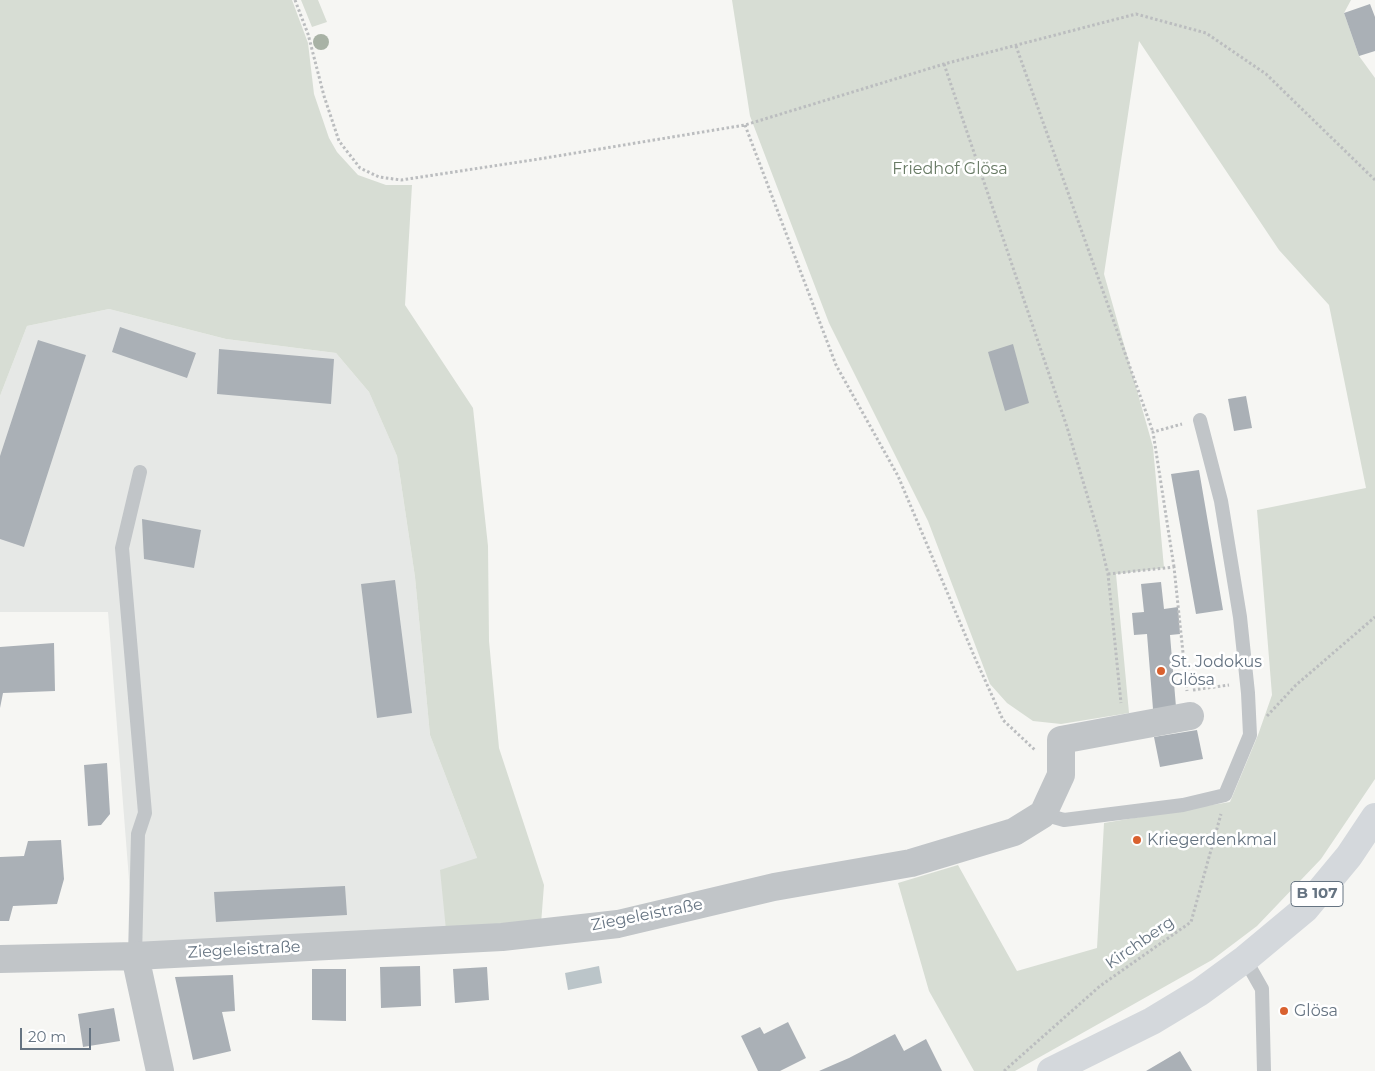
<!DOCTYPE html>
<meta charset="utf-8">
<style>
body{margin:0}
#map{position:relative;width:1375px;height:1071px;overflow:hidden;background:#f6f6f3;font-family:Montserrat,sans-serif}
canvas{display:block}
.scale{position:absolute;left:20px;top:1028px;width:71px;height:22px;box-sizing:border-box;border:2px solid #667482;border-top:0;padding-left:6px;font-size:15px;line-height:18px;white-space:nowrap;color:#667482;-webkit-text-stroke:4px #fff;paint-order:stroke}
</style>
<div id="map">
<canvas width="1375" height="1071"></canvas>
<div class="scale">20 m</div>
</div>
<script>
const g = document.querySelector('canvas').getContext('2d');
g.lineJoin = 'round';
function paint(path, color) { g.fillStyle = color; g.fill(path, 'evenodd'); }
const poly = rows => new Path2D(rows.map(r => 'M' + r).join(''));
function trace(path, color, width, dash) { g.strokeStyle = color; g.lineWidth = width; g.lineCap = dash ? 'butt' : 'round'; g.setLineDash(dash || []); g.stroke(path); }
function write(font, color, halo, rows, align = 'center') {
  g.font = font + ' Montserrat,sans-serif'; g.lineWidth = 5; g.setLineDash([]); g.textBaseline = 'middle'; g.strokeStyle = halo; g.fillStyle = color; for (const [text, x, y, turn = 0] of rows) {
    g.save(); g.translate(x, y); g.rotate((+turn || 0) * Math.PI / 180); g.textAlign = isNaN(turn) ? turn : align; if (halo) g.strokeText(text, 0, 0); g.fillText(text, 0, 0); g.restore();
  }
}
const built = poly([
 [109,309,226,339,336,353,369,392,397,456,415,577,430,735,477,858,446,930,135,956,108,612,0,612,0,396,27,326]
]);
const green = poly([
 [0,0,292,0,308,43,314,94,329,138,337,152,358,175,386,185,412,185,405,305,473,408,488,546,489,641,499,748,544,885,541,924,446,930,440,870,477,858,430,735,415,577,397,456,369,392,336,353,226,339,109,309,27,326,0,396],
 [301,0,318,0,327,22,312,27],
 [732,0,1351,0,1344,13,1359,56,1375,78,1375,779,1321,859,1257,926,1212,960,1015,1071,974,1071,929,991,898,883,958,865,1017,971,1097,948,1104,823,1230,802,1258,735,1272,695,1257,510,1366,488,1329,305,1279,250,1139,41,1104,274,1153,447,1164,568,1116,574,1129,713,1061,724,1033,721,1007,703,990,684,928,521,829,323,750,116]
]);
const water = poly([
 [599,966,602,983,568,990,565,973]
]);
const building = poly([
 [1370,4,1375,17,1375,51,1359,56,1344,13],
 [120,327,196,353,187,378,112,352],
 [38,340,86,355,24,547,0,539,0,456],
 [1013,344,1029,403,1005,411,988,352],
 [219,349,334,359,331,404,217,394],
 [1246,396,1252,428,1234,431,1228,399],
 [1199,470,1223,610,1196,614,1171,474],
 [142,519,201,530,194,568,144,559],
 [395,580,412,713,377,718,361,584],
 [1161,582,1164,609,1178,607,1180,634,1170,635,1176,707,1153,709,1147,634,1134,635,1132,613,1144,612,1141,584],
 [54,643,55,691,3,693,0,708,0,647],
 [1197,730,1203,759,1160,767,1154,737],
 [107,763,110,814,101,825,88,826,84,765],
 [61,840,64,879,57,904,13,906,9,921,0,921,0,857,24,856,28,841],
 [345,886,347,915,216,922,214,892],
 [420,966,421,1006,381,1008,380,967],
 [487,967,489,1000,455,1003,453,969],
 [312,969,346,969,346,1021,312,1020],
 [233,975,235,1011,222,1012,231,1051,193,1060,175,977],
 [114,1008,120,1041,83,1047,78,1014],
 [788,1022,806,1058,780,1071,758,1071,741,1036,760,1027,764,1034],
 [895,1034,904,1051,926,1039,942,1071,819,1071,849,1058],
 [1180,1051,1192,1071,1146,1071]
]);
const path = poly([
 [295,0,308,34,324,96,339,141,360,168,379,177,401,180,539,159,745,125,944,64,1136,14,1206,33,1266,74,1375,180],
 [1016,46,1153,432],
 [944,64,1067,427,1098,532,1108,574,1121,703],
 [745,125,836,365,898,476,975,658,1003,720,1036,751],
 [1174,567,1153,432,1182,424],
 [1108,574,1174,567,1187,691],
 [1193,690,1229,685],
 [1267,716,1296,685,1375,617],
 [1004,1071,1100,986,1191,922,1221,814]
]);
const lane = poly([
 [1043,814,1064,820,1183,805,1225,795,1250,735,1248,693,1240,617,1221,501,1200,420],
 [135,956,138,834,145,813,122,548,140,472],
 [1245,959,1262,989,1264,1071]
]);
const street = poly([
 [135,956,160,1071],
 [0,959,135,956,502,937,618,924,774,887,911,863,1014,832,1043,814,1061,775,1061,740,1190,716]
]);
const primary = poly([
 [1051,1071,1152,1021,1200,992,1245,959,1305,909,1349,856,1375,817]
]);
const trees = [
 [321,42]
];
const markers = [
 [1161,671,5,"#d9612f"],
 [1137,840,5,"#d9612f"],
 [1284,1011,5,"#d9612f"]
];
const shields = [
 [1317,894,52]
];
const shieldNames = [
 ["B 107",1317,894]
];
const parkNames = [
 ["Friedhof Glösa",950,169]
];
const poiNames = [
 ["St. Jodokus",1171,662],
 ["Glösa",1171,680],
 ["Kriegerdenkmal",1147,840],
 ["Glösa",1294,1011]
];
const streetNames = [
 ["Ziegeleistraße",647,915,-11],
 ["Kirchberg",1140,943,-35],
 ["Ziegeleistraße",244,950,-3]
];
paint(built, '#e6e8e6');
paint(green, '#d7ddd4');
paint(water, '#bbc5c9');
paint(building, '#aab0b6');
trace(path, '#bbbdbf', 3, [2.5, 2.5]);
trace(lane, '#c1c5c8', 14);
trace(street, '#c1c5c8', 28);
trace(primary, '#d4d8dc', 28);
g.fillStyle = '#a8b2a5';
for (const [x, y] of trees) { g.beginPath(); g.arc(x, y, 8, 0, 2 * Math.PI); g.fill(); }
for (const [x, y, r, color] of markers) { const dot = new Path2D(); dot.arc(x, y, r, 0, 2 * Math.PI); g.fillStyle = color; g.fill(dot); trace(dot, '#fff', 2); }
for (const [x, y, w] of shields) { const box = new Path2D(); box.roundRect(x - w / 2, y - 12.5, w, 25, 4); g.fillStyle = '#fff'; g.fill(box); trace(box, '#667482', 1); }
write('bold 15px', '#667482', null, shieldNames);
write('16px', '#687a65', '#fff', parkNames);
write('16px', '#667482', '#fff', poiNames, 'left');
write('16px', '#667482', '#fff', streetNames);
</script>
